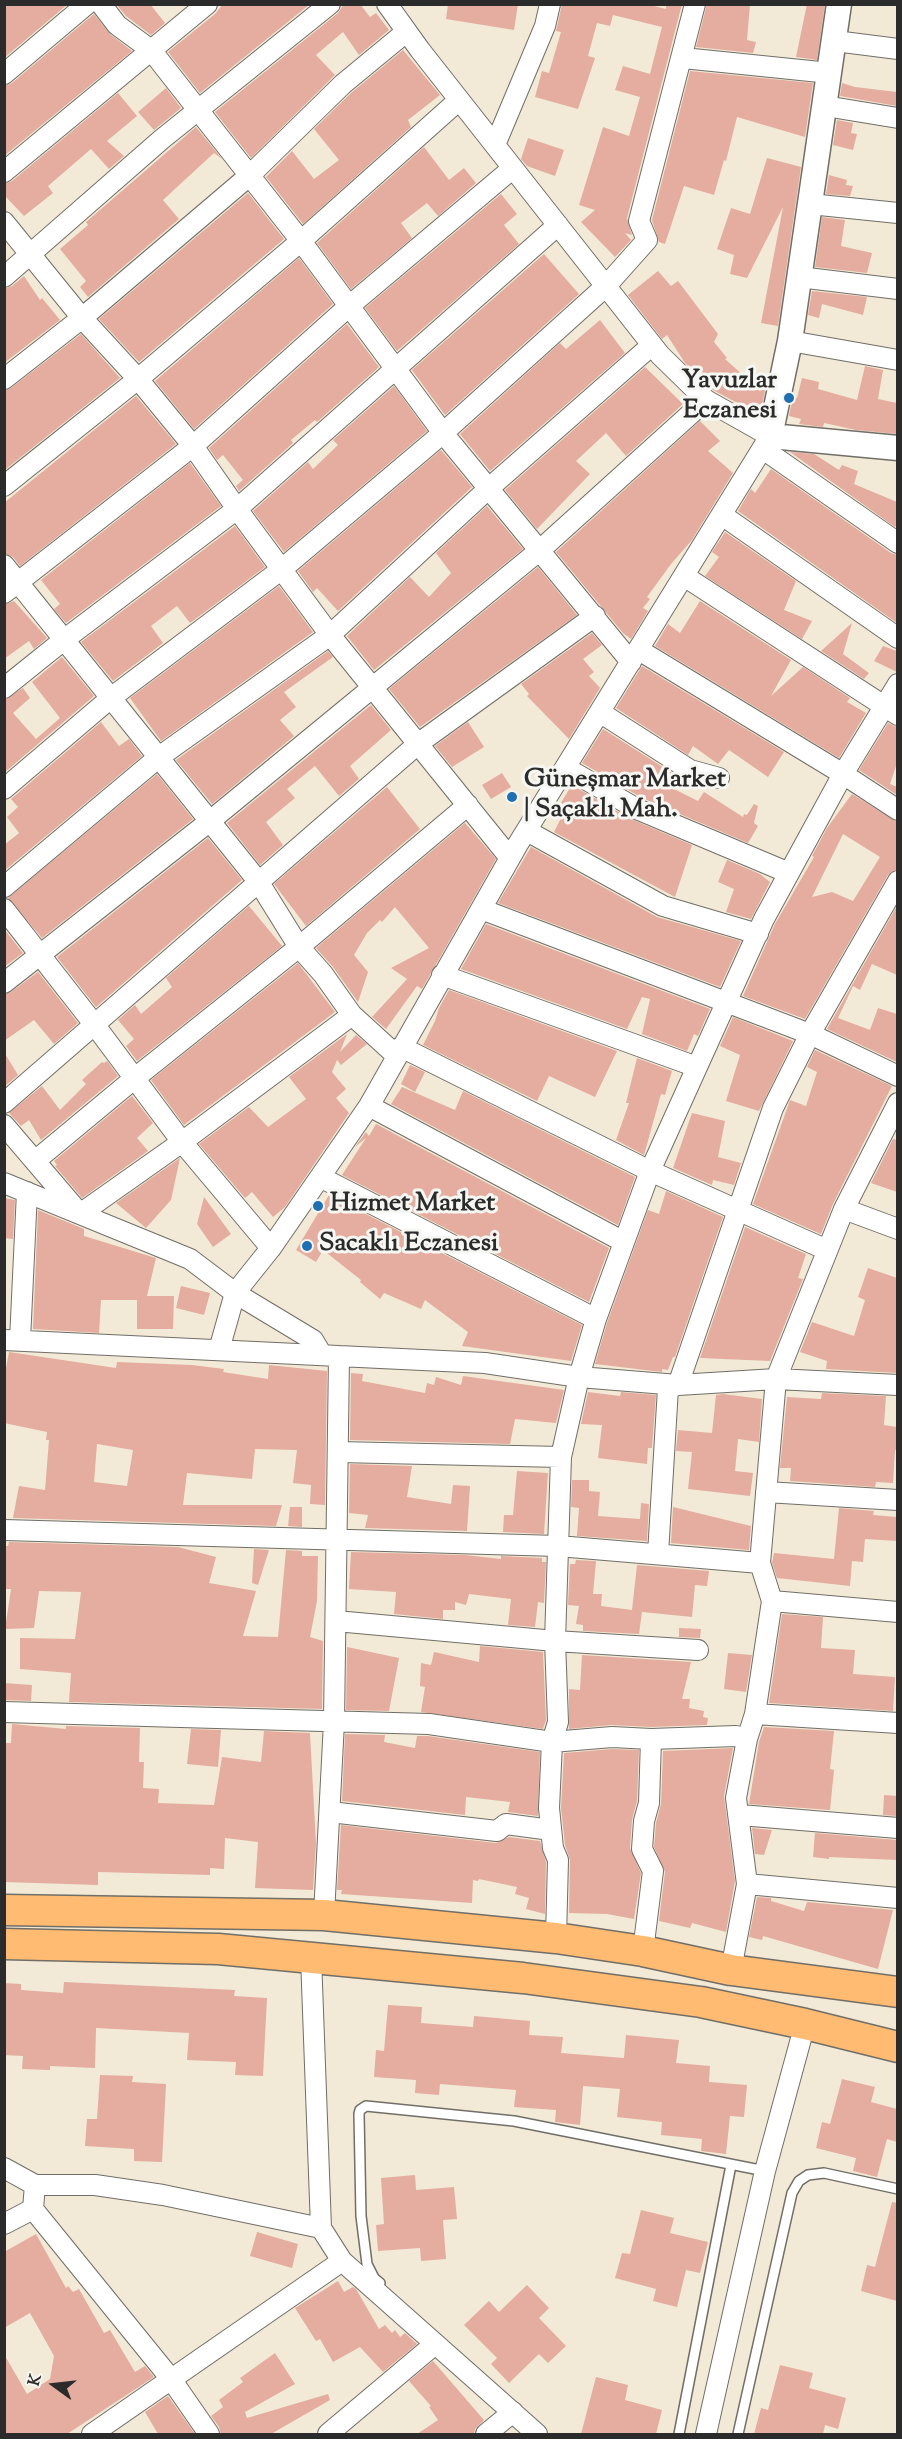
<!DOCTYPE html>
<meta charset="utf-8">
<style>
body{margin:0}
#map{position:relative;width:902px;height:2439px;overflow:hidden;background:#f2ead7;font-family:"Sorts Mill Goudy",serif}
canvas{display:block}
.frame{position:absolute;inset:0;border:6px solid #2b2b2b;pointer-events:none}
.north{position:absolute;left:24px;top:2355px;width:60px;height:60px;-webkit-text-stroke:4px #f6f6f2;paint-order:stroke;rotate:285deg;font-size:16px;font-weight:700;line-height:24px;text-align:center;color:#2b2b2b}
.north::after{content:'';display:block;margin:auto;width:21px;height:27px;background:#2b2b2b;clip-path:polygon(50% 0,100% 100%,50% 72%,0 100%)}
</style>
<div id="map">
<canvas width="902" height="2439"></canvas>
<div class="frame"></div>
<div class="north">K</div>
</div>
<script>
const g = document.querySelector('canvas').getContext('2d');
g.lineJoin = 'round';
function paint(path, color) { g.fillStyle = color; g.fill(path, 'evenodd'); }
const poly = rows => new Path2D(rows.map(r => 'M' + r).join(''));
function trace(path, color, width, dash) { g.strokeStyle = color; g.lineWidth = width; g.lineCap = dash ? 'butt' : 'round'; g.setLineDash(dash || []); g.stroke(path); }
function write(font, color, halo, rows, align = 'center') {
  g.font = font + ' "Sorts Mill Goudy",serif'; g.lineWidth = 6; g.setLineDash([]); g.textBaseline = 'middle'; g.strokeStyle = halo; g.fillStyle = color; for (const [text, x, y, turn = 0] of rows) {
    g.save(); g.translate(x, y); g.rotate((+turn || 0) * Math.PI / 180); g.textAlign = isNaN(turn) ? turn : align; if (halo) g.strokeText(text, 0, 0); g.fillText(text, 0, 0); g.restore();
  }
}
const building = poly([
 [4,4,68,4,4,58],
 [116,4,150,4,165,23,151,35,126,16],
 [223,4,310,4,200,93,168,52,215,14],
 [344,4,360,4,370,17,376,13,389,30,359,55,343,32,316,55,335,75,251,158,215,112,338,13],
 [448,4,518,4,514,30,446,19],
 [562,4,646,4,666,9,666,4,682,4,627,218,632,235,625,233,631,240,615,257,581,222,595,210,579,205,603,127,629,136,640,97,615,90,623,66,650,74,662,27,613,15,610,26,597,23,588,56,595,58,578,109,535,97,542,71,549,73,561,32,556,31],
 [707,4,750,4,747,40,756,42,753,53,696,47],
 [807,4,825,4,817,60,796,57],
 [94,14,110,34,132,51,4,156,4,86,12,83],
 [403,50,440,95,408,120,411,127,303,224,266,177,292,151,314,179,339,160,314,129,351,93],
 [690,71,813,83,805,137,737,117,726,161,724,160,714,195,684,186,665,244,659,242,652,220],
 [842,83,855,87,897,92,897,106,840,96],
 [166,88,181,108,154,130,138,112],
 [118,93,137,116,107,141,124,156,109,169,91,149,48,186,53,193,24,216,4,195,4,184,12,181],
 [837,120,853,123,851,133,857,134,853,150,833,145],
 [196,127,222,159,214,153,163,200,179,219,88,297,80,287,86,281,60,249,88,225,86,222],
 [528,138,564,150,555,176,527,166,521,159],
 [424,147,449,180,464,168,476,183,438,216,427,203,401,223,412,238,351,289,317,243],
 [767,158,801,167,778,326,761,323,783,207,747,278,730,274,734,255,717,249,731,208,750,214],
 [829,175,847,180,846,185,853,186,850,196,826,194],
 [248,193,284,239,139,362,99,319],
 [501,194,517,214,504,225,519,244,397,351,365,308],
 [822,217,845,220,841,246,872,253,867,273,815,267],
 [544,254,579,294,445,415,412,370],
 [299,258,333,304,194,429,155,381],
 [658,271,671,286,678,281,718,334,714,342,727,358,725,359,745,377,766,386,760,415,713,390,685,363,667,335,662,339,628,295],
 [24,276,40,300,42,298,60,320,4,363,4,289,12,286],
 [812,291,867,297,863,315,822,304,819,318,808,315],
 [600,320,625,353,490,471,460,434,560,343,566,349],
 [347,324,379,367,317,422,315,420,291,440,293,443,239,491,236,486,243,480,223,455,217,460,209,448],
 [81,334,120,378,6,469,4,391,11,388],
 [865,366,883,370,878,399,897,403,897,434,856,430,824,423,823,427,799,424,801,419,789,416,793,396,797,398,802,378,819,382,818,389,857,400],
 [645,367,683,404,626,456,606,433,576,461,590,474,537,529,505,490],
 [394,386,427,431,284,552,253,511,308,462,313,469,338,445,333,440],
 [136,396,176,444,20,566,13,557,4,553,4,503],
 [700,421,720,441,708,451,733,473,692,540,671,564,647,597,650,599,643,608,648,611,631,639,623,633,556,552],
 [441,450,472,487,338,611,317,588,313,592,298,571],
 [790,452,814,454,839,470,842,465,858,471,854,484,897,502,897,524,895,527],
 [190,463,221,506,66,623,54,609,60,604,41,580],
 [771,469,891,553,897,555,897,623,738,511,751,489,755,493],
 [487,506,523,549,374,670,347,636,410,577,429,597,451,573,436,553],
 [235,526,265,567,190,623,177,606,151,626,163,643,113,681,81,642],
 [725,532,796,581,784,610,812,621,802,639,705,576,719,557,712,552],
 [538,567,577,615,420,727,389,689],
 [279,586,313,632,161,741,130,698],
 [14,601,47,638,34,649,29,641,4,659,4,605],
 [700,601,791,660,771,696,803,667,850,698,847,702,866,713,839,758,655,646,668,624,680,633],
 [852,623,843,654,869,673,864,679,821,651],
 [592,633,602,645,583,659,594,672,589,676,600,688,569,739,527,696,529,694,521,684],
 [883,646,897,651,897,672,874,661],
 [328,651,333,657,284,692,296,707,280,720,294,736,212,804,176,760],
 [62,657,94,696,4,773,4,700,23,688,30,698,13,713,36,739,60,718,32,682],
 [642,666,784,752,768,777,729,750,718,764,693,746,688,755,616,708],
 [371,705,391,730,350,766,359,779,339,796,315,766,287,789,295,798,266,822,283,845,260,865,227,823],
 [101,722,119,746,129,739,142,756,4,871,4,845,19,833,7,817,18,807,11,799],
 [468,722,484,747,452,767,435,746],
 [888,723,897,727,897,763,890,784,897,787,897,795,859,770],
 [603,729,677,776,670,787,698,801,704,792,743,817,744,814,747,815,754,804,758,806,754,823,758,826,748,843,642,798,582,763],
 [502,773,511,787,491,799,482,785],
 [157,774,193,819,42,938,8,898],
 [572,785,631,819,692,845,675,897,554,832,566,808,560,804],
 [387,787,420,829,306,926,274,884],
 [852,794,897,822,897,869,888,875,805,1019,743,996,775,924,814,857,812,856,827,828],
 [843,834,880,857,853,901,832,892,812,897],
 [465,823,496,859,422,989,417,986,386,1029,372,1017,407,979,391,968,429,948,395,907,382,922,380,920,367,933,354,955,368,972,358,1002,333,967,316,948],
 [208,838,242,880,96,1007,57,957],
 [531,847,657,917,741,941,720,987,498,903],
 [727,860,760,874,770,882,751,919,726,912,734,889,718,882],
 [249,906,282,946,137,1061,126,1046,134,1039,118,1020,135,1005,141,1014,172,987,166,978],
 [897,906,897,975,872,964,860,990,853,986,838,1018,870,1030,878,1008,897,1014,897,1062,827,1029],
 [486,924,710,1009,698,1036,694,1034,687,1051,642,1034,650,999,642,997,627,1029,461,969],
 [4,929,23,953,4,967],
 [298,963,335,1012,184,1125,151,1080],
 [38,972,78,1023,54,1044,34,1020,4,1041,4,995,11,992],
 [449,990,617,1051,595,1097,549,1076,537,1101,423,1045,435,1021,439,1008],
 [733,1017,793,1041,759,1111,726,1101,740,1055,720,1046],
 [347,1034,340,1052,356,1035,367,1044,341,1065,337,1060,332,1072,346,1089,336,1098,349,1113,285,1207,273,1217,252,1192,245,1198,199,1144,249,1107,268,1127,306,1099,289,1077],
 [815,1050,892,1086,833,1204,821,1234,753,1204,790,1100,806,1106,817,1072,807,1067],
 [4,1052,18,1075,4,1087],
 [637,1058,672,1071,665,1095,661,1094,644,1155,616,1140,629,1103,626,1103],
 [107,1061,118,1076,41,1140,29,1120,21,1126,9,1113,42,1086,60,1110,86,1084,82,1080,102,1062,104,1063],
 [410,1065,425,1072,415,1092,401,1084],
 [402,1087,455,1110,463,1091,635,1177,618,1225,391,1104],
 [132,1096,153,1123,137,1138,148,1151,82,1198,55,1166,57,1165,54,1161],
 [692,1113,725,1121,718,1157,741,1163,734,1185,713,1180,712,1185,673,1168],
 [376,1124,609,1248,589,1302,342,1175,366,1138,355,1147,366,1132,369,1136],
 [893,1139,897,1140,897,1192,871,1183],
 [180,1158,171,1200,146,1228,116,1203],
 [666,1191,723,1217,675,1357,673,1357,668,1370,662,1369,662,1372,595,1364,607,1323,648,1210,659,1214],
 [329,1195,582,1325,571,1361,462,1346,468,1332,425,1300,421,1309,384,1293,380,1299,360,1282,361,1280,323,1250,316,1262,296,1250],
 [204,1197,231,1234,213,1247,197,1224],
 [4,1198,15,1200,13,1239,4,1238],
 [38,1210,84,1229,84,1236,156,1258,147,1296,174,1296,173,1329,137,1329,137,1300,101,1300,99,1333,33,1329],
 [745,1227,806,1254,798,1278,803,1279,770,1361,700,1358],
 [868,1268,897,1278,897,1373,826,1369,827,1361,800,1352,812,1322,854,1336,865,1300,858,1297],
 [181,1286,210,1293,204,1315,176,1308],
 [9,1352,116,1368,117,1362,192,1365,224,1369,223,1372,268,1379,269,1365,327,1371,325,1505,310,1504,311,1485,293,1483,297,1450,255,1449,252,1479,187,1473,183,1505,282,1505,276,1526,13,1518,19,1486,45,1490,49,1440,46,1440,47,1432,4,1423,4,1379],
 [97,1444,133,1450,127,1486,94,1482],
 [351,1373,363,1374,362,1381,425,1393,427,1383,434,1385,436,1377,461,1385,463,1376,564,1390,556,1423,515,1419,510,1444,350,1440],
 [588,1392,620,1396,621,1392,656,1395,652,1448,648,1448,647,1464,598,1458,602,1425,581,1424],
 [822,1393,886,1396,884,1425,897,1427,897,1450,895,1450,893,1483,876,1482,875,1487,790,1481,791,1468,780,1468,787,1397,821,1399],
 [723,1394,762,1399,759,1442,738,1439,735,1471,753,1473,750,1496,688,1489,692,1452,676,1451,678,1430,712,1433,716,1395],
 [350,1464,412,1466,407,1497,451,1504,453,1485,470,1486,467,1531,365,1528,368,1515,349,1513],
 [517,1471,548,1473,544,1534,503,1532,504,1515,513,1515],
 [572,1480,589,1480,589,1491,600,1492,598,1516,640,1519,641,1503,649,1504,647,1541,577,1536,579,1508,571,1507],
 [290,1507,302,1507,302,1527,288,1526],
 [673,1507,751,1526,749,1550,671,1543],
 [839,1508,874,1511,873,1515,897,1517,897,1541,865,1539,863,1562,852,1561,850,1586,777,1578,772,1563,774,1553,834,1559],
 [9,1542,178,1547,216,1557,209,1583,256,1591,243,1636,278,1637,286,1550,302,1551,302,1556,318,1556,317,1601,310,1637,323,1641,322,1709,69,1702,71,1673,20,1669,20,1638,75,1639,81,1592,39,1591,34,1628,5,1629,11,1589,4,1589,4,1546,8,1546],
 [254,1549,269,1550,258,1585,252,1583],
 [351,1552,465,1555,501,1559,501,1556,542,1558,542,1562,546,1562,544,1603,538,1602,535,1627,508,1625,511,1599,469,1594,466,1605,455,1602,455,1610,443,1610,443,1619,394,1614,396,1592,349,1589],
 [576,1560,596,1561,593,1594,602,1594,601,1606,632,1610,637,1565,709,1571,707,1586,695,1585,692,1617,642,1612,639,1634,583,1631,583,1625,576,1624,579,1606,568,1605,570,1564,575,1564],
 [782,1614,823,1617,821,1648,855,1650,853,1674,895,1677,893,1711,769,1703],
 [679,1628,701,1629,700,1638,679,1637],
 [480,1646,543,1652,546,1720,543,1729,421,1712,425,1687,420,1686,421,1663,431,1665,434,1652,479,1662],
 [347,1647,399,1658,389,1711,346,1710],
 [728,1653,752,1655,746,1692,724,1689],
 [582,1655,691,1662,682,1699,690,1699,689,1708,704,1711,703,1717,708,1718,707,1725,651,1727,611,1725,569,1729,569,1689,580,1690],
 [4,1683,32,1685,31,1701,4,1700],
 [12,1724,66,1729,66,1726,140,1728,139,1762,144,1762,143,1788,159,1789,158,1803,214,1805,222,1757,261,1762,264,1731,310,1733,316,1844,313,1890,255,1888,258,1842,225,1838,224,1869,210,1868,210,1875,98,1872,98,1885,4,1882,4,1743,11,1743],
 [764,1727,834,1731,830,1769,834,1770,830,1810,749,1804,759,1742],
 [191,1729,221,1730,218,1767,187,1764],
 [345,1734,385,1735,384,1742,415,1748,417,1736,428,1736,540,1752,538,1816,508,1812,510,1802,466,1797,465,1815,342,1801],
 [733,1748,724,1796,735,1881,726,1932,692,1923,690,1928,659,1921,665,1872,654,1847,656,1823,661,1804,663,1751],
 [612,1749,639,1750,637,1801,632,1820,630,1848,641,1873,634,1919,607,1914,569,1913,570,1860,565,1845,561,1808,564,1753],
 [884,1795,897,1796,897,1816,883,1815],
 [341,1825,496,1843,509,1837,540,1841,546,1862,545,1914,526,1909,529,1898,515,1894,517,1887,479,1879,478,1881,473,1880,472,1903,341,1894,342,1890,337,1890],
 [752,1828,772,1830,764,1855,755,1854],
 [815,1833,897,1840,897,1860,829,1857,829,1859,813,1857],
 [757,1897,771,1898,771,1901,804,1911,807,1902,893,1910,878,1969,763,1936,762,1940,749,1937],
 [64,1982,235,1990,234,1996,267,1998,263,2076,235,2075,236,2062,187,2060,189,2033,96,2028,95,2068,50,2066,50,2070,22,2069,23,2056,4,2055,4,1983,21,1984,21,1990,63,1993],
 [388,2005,422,2007,421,2023,473,2027,474,2016,530,2021,529,2035,563,2037,561,2053,624,2058,626,2035,679,2040,676,2063,710,2066,709,2082,747,2085,744,2117,730,2116,726,2154,701,2151,702,2139,661,2135,662,2122,617,2117,620,2089,583,2086,580,2125,555,2122,556,2110,514,2107,516,2090,440,2084,439,2095,415,2093,416,2080,374,2077,376,2050,384,2051],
 [100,2075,133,2076,132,2082,166,2084,162,2162,134,2161,134,2149,85,2146,87,2119,97,2119],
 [842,2079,875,2087,871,2102,897,2109,897,2142,887,2139,877,2177,853,2171,856,2158,816,2148,822,2122,830,2124],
 [415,2175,416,2190,454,2187,457,2219,443,2220,446,2259,421,2261,420,2248,378,2251,376,2225,384,2224,381,2178],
 [892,2202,897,2203,897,2301,861,2291,867,2265,875,2267],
 [641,2210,674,2218,670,2233,708,2242,700,2273,686,2270,677,2307,653,2301,656,2289,615,2278,622,2253,630,2254],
 [257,2232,298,2244,292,2268,250,2256],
 [36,2234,66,2288,68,2286,73,2292,79,2289,104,2333,110,2330,135,2372,145,2366,154,2377,67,2434,4,2434,4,2354,27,2394,50,2379,54,2356,30,2313,4,2328,4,2252],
 [338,2281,344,2292,353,2287,356,2289,379,2329,385,2325,392,2333,395,2330,400,2337,405,2333,417,2344,383,2372,360,2347,333,2362,320,2339,316,2341,295,2308],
 [527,2285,549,2308,539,2318,566,2346,548,2363,539,2354,509,2383,491,2364,497,2358,464,2325,489,2301,499,2312],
 [275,2353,295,2384,245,2412,247,2418,328,2394,330,2400,271,2434,221,2434,219,2427,211,2416,223,2407,219,2400,243,2382,240,2378],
 [433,2361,484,2420,475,2429,474,2434,417,2434,438,2420,429,2407,431,2406,409,2381],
 [780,2365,813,2373,809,2388,846,2398,838,2429,825,2425,823,2434,754,2434,761,2408,768,2410],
 [596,2377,628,2385,625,2400,662,2410,656,2434,581,2434],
 [168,2396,195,2434,158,2434,145,2412]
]);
const service = poly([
 [380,2283,374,2278,367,2264,361,2216,359,2114,360,2110,366,2106,514,2121,765,2171],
 [679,2434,731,2165],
 [738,2434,792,2193,799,2181,808,2175,824,2173,898,2189]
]);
const minor = poly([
 [101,4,117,25,151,50,301,241,443,433,631,662],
 [835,41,898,49],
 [683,58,830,73],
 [4,74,87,4],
 [825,106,898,118],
 [495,145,545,26,550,4],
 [4,172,207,4],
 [810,204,898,213],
 [4,222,82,318,138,379,193,446,237,509,330,635,510,858],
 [4,277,162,139,330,4],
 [799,277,898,289],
 [790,341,898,360],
 [4,379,82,318,249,176,343,84,406,32],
 [763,449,898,543],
 [4,486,138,379,301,241,459,100],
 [722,515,898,638],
 [4,565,258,881,299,947,323,974,352,1015,397,1056],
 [684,576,898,715],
 [4,593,193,446,348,307,513,168],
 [639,650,843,774,898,810],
 [4,688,65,639,237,509,558,225],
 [601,713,690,770,719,778],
 [566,768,637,809,789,873],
 [4,789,112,697,282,569,443,433,606,286,647,240,639,221,695,4],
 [527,831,663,906,758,934],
 [4,887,159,757,330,635,488,489,652,345],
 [4,909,94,1024,182,1142,271,1248],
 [481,909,810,1034,898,1076],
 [442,975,697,1067],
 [4,983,210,821,540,550,706,400],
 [401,1047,650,1171,827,1250],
 [4,1103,419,743,595,616],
 [369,1106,624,1242],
 [4,1125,80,1214,182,1142,352,1015],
 [35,1161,135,1078,299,947,468,805],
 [320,1177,596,1319],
 [4,1183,190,1259,235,1293,313,1340,322,1355],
 [844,1209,898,1229],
 [4,1340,485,1363,579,1377,678,1385,776,1379,898,1385],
 [20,1340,27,1192],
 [219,1350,235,1293,271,1248,369,1106,518,844,770,436,706,400,660,355,420,50,387,4],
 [338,1452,561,1457],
 [766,1492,898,1500],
 [4,1530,558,1546,760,1563],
 [658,1554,668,1388,678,1385,773,1108,810,1034,898,881],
 [772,1601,898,1612],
 [336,1621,555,1641,698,1650],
 [4,1712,429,1724,552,1742,612,1737,651,1739,736,1736,747,1739],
 [755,1714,898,1723],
 [330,1812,497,1831,506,1824,551,1830],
 [740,1815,898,1828],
 [747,1884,898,1898],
 [324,1915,334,1722,339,1356],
 [556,1938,558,1860,553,1848,549,1808,552,1742,558,1722,555,1641,561,1457,579,1377,596,1319,650,1171,764,919,843,774,898,684],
 [643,1951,653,1871,642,1849,644,1821,649,1803,651,1739],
 [311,1957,321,2228],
 [731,1970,747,1884,736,1798,747,1739,755,1714,772,1601,760,1563,776,1379,844,1209,898,1103],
 [4,2168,35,2185,95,2185,163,2195,321,2228,342,2261,537,2434],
 [35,2185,33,2209,171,2379,209,2434],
 [4,2224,33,2209],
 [92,2434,342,2261],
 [328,2434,435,2344],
 [486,2434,513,2412],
 [706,2434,765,2171,805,2024]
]);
const tertiary = poly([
 [839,4,790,341,770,436,898,448]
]);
const primary = poly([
 [4,1910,324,1915,556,1938,643,1951,731,1970,898,1992],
 [4,1944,218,1949,523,1978,701,2002,805,2024,898,2047]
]);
const markers = [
 [789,398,6,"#1f6fb2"],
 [512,797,6,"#1f6fb2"],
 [318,1206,6,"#1f6fb2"],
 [307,1246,6,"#1f6fb2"]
];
const poiNames = [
 ["Yavuzlar",777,383,"right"],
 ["Eczanesi",777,413,"right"],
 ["Güneşmar Market",524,782],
 ["| Saçaklı Mah.",524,812],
 ["Hizmet Market",330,1206],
 ["Sacaklı Eczanesi",319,1246]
];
paint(building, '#e4ad9f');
trace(service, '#716e67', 12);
trace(minor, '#716e67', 22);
trace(tertiary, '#716e67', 27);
trace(primary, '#716e67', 33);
trace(service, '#fff', 9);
trace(minor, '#fff', 20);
trace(tertiary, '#fff', 24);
trace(primary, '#febb71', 30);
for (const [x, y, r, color] of markers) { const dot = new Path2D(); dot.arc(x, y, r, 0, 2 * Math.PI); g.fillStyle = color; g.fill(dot); trace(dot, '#f6f6f2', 2); }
write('bold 26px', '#2b2b2b', '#f6f6f2', poiNames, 'left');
</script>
